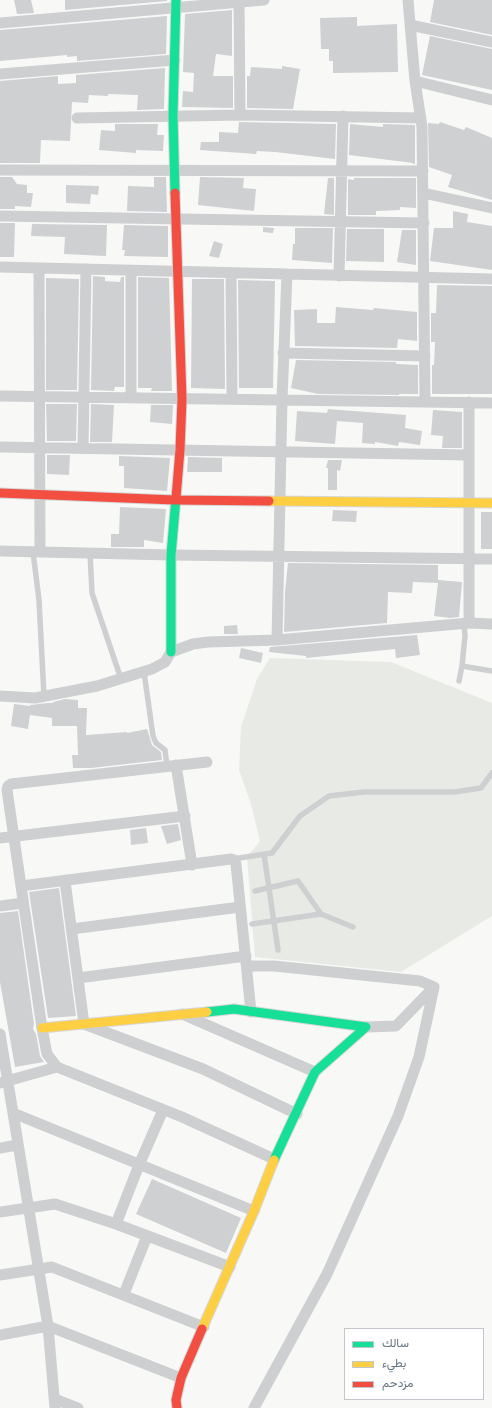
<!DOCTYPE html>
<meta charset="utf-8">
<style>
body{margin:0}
#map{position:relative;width:492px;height:1408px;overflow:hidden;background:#f8f8f7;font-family:Montserrat,Vazirmatn,sans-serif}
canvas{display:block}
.legend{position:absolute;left:344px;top:1328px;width:140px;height:72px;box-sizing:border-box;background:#fff;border:1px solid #c1c7cd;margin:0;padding:5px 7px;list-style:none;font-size:12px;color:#647481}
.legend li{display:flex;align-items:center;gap:8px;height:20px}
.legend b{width:20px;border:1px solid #c1c7cd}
</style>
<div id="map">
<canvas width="492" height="1408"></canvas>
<ul class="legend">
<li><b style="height:5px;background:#16e098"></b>سالك</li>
<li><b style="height:5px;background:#ffcf43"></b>بطيء</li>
<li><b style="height:5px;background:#f24e42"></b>مزدحم</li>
</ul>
</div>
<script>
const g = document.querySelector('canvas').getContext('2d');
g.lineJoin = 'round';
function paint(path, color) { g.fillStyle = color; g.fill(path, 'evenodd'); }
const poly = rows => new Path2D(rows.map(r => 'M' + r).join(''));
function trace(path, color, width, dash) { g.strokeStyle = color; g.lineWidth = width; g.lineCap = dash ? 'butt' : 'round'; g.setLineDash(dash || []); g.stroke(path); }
const green = poly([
 [270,658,391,662,492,703,492,916,401,972,255,957,247,857,260,841,251,804,239,770,241,727,257,679]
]);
const building = poly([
 [14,0,31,0,34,13,17,14],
 [65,0,167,0,167,1,65,10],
 [434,0,492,0,492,35,430,22],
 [232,10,232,56,216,54,213,76,233,76,233,108,182,107,183,91,193,92,194,73,183,72,185,14],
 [167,16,166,54,77,61,77,56,67,57,67,55,0,61,0,30],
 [357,17,357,26,397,24,398,72,333,73,333,61,329,61,329,49,321,49,320,18],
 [430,36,492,49,492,90,422,75],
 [282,66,300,69,293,109,247,108,247,76,250,76,251,67,282,69],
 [165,68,164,109,137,110,138,95,108,94,108,96,89,95,88,103,72,102,70,141,41,140,40,163,0,163,0,81,58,76,58,84,76,83,76,75],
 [239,122,336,124,335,159,275,152,257,151,256,154,200,150,201,142,219,142,219,132,238,133],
 [440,122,464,130,466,127,492,138,492,200,448,187,452,175,429,167,428,123,439,124],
 [115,124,158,124,157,135,164,135,163,151,136,150,136,153,99,150,101,130,115,131],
 [350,124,383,127,383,124,415,125,415,164,413,164,413,163,349,155],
 [0,177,12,177,17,184,27,185,27,193,33,193,31,207,15,206,15,209,0,209],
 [154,177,166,177,167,212,127,211,128,186,154,187],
 [200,177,244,178,243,188,256,189,254,211,198,205],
 [328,178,334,178,334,215,324,214],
 [354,178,416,178,416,208,400,207,400,210,376,211,376,215,348,215,348,179,354,180],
 [66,185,99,186,98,195,91,194,90,204,66,203],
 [453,211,468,214,467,222,492,226,492,270,430,261,434,228,453,228],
 [0,223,15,223,14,257,0,257],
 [32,224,107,225,106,256,64,254,65,237,31,236],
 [124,225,168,226,168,257,124,256,125,250,122,250],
 [263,227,274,228,273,233,263,232],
 [295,228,333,228,332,263,292,260,293,244,295,244],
 [347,229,384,229,384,262,346,261],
 [402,230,416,230,416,265,397,262],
 [214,241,223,244,219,258,209,256],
 [93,276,105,277,105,281,120,282,121,277,124,277,124,387,115,387,114,391,91,390],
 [138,277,169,278,172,391,151,391,152,388,138,388],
 [46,278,79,279,77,390,46,390],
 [192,279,224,279,225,389,191,388],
 [238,280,275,281,273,388,239,388],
 [437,285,492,286,492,394,432,394,432,365,434,365,435,342,431,342,431,313,436,313],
 [336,307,373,310,374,308,417,312,417,341,398,339,397,348,295,346,294,310,317,309,317,323,335,323],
 [296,360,396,362,396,364,418,365,418,394,399,394,399,395,318,394,291,388],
 [46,404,77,404,76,441,47,441],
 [91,404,114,405,112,442,90,442],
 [151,405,173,405,172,424,150,422],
 [328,409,406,415,405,428,422,431,420,445,399,442,398,446,375,442,375,444,362,443,363,423,337,421,335,444,295,441,297,411,327,413],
 [433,410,462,412,462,448,442,448,443,436,431,435],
 [47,455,70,455,69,475,47,474],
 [119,456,170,458,167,491,124,488,124,466,119,466],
 [188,457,222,458,222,472,187,472,187,475],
 [328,460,342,460,340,471,337,470,337,490,328,490,328,468,326,468],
 [120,507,166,509,163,543,144,540,144,547,111,547,111,534,119,534],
 [333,510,357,511,356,522,332,521],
 [481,512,492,512,492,549,481,549],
 [288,563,438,565,438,583,438,580,462,582,459,617,450,618,434,616,438,583,413,582,412,593,388,592,387,623,284,632,285,592],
 [237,625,238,634,224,634,224,626],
 [417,635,420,655,396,658,395,649,306,658,306,656,269,652,270,647],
 [241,648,263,653,261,663,239,658],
 [65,699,78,700,78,708,87,708,86,735,127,732,127,733,147,729,152,745,161,752,162,760,91,768,73,768,72,755,78,755,77,726,52,726,52,718,30,715,28,729,11,726,14,704,30,706,30,705,48,703,53,703,53,702],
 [178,824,181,840,167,844,161,826],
 [146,828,148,843,131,845,130,830],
 [59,888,76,1016,48,1018,29,892],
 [18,911,34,1024,33,1029,36,1034,40,1056,44,1062,15,1067,0,982,0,913],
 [152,1179,241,1218,226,1253,136,1214]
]);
const lane = poly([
 [33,552,39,600,44,696],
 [90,553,92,593,121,679],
 [462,666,492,671],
 [144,672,153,736,156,743,165,750,167,766],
 [459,681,462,666,465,636,464,624],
 [264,854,278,950],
 [233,859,272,853,300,816,329,796,364,792,454,792,481,788,492,773],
 [255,891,298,881,321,914],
 [252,924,321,914,353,927]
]);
const street = poly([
 [239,0,240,115],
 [408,0,415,81,422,127,425,402],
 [0,23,264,0],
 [410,25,492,42],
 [0,74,175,60],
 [415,81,492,100],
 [77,118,240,115,421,118],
 [0,170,423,171],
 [423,193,492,208],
 [0,216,424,223],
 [0,267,492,279],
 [39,268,40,552],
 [231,273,232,399],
 [339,276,343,116],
 [283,353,425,356],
 [0,396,492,403],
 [131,398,131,271],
 [469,402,469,623,492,624],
 [0,447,469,455],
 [83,448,86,269],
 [0,551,171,555,492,559],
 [277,640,282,400,287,274],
 [0,696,35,698,97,686,152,669,165,662,171,652,193,644,208,642,277,640,469,623],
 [207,762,11,784,8,786,7,790,21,886,42,1028,47,1054,57,1067,182,1117,274,1159],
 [176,765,192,865],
 [0,838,185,816],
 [65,881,84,1024,203,1069,297,1114],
 [21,886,231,859,234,860,236,864,251,1012],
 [0,906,23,903],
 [72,929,240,907],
 [247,966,274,966,420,981,434,987,419,1057,398,1116,327,1274,254,1408],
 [78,978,246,956],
 [182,1014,315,1072],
 [366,1027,396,1026,434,987],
 [0,1034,48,1326,55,1408],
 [0,1083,57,1067],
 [13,1113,254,1211],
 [0,1148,17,1145],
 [0,1212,55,1204,116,1224,230,1267],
 [116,1224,139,1165,163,1110],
 [0,1275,52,1267,204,1327],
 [124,1294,147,1236],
 [0,1335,48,1326,181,1378],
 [55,1399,78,1408]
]);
const fast = poly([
 [175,193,173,115,176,0],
 [171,652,171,555,176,498],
 [207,1012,234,1009,366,1027,315,1072,274,1160]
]);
const slow = poly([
 [269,501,492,503],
 [42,1028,207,1012],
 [202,1329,254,1211,274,1160]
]);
const jam = poly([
 [175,193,182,399,180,450,176,498],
 [0,493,175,500,269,501],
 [177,1408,176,1400,181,1378,202,1329]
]);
paint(green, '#e8ebe5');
paint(building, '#cfd0d1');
trace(fast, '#d5d6d7', 11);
trace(slow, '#d5d6d7', 11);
trace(jam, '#d5d6d7', 11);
trace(lane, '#cecfd0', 5.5);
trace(street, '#cecfd0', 11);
trace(fast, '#16e098', 9);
trace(slow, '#ffcf43', 9);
trace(jam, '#f24e42', 9);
</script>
